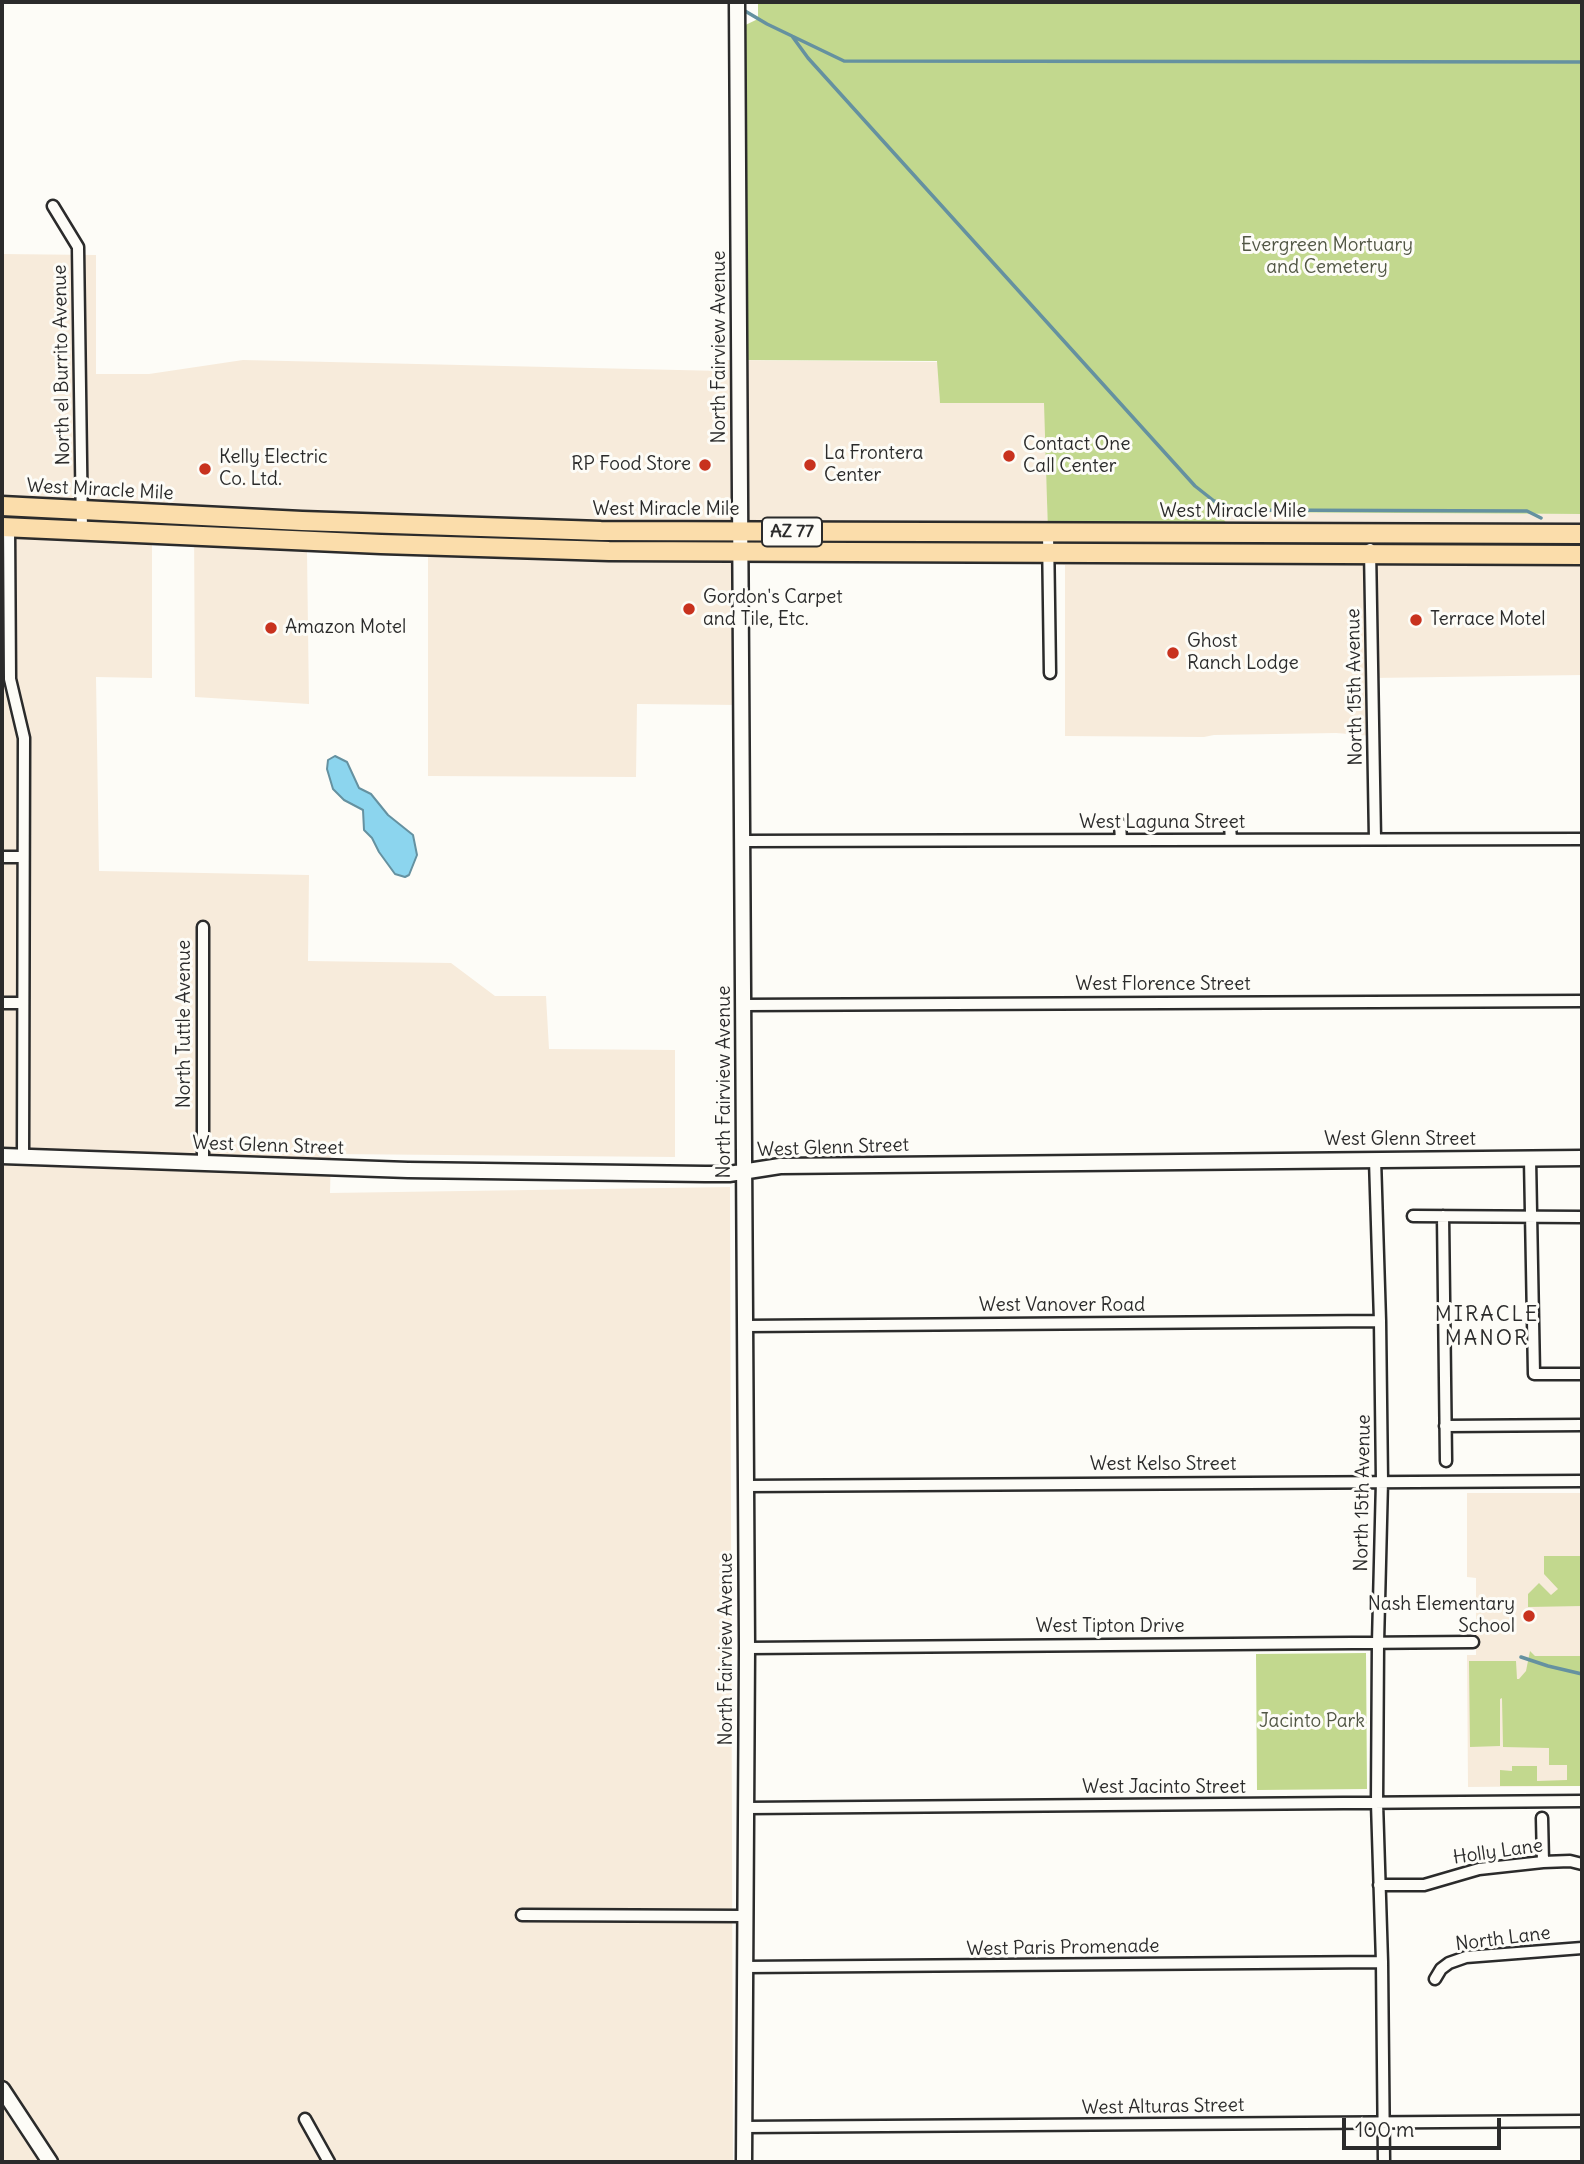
<!DOCTYPE html>
<style>
body{margin:0}
#map{position:relative;width:1584px;height:2164px;overflow:hidden;background:#fdfcf7;font-family:Delius,sans-serif}
canvas{display:block}
.frame{position:absolute;inset:0;border:4px solid #2b2b2b;pointer-events:none}
.scale{position:absolute;left:1342px;top:2118px;width:159px;height:32px;box-sizing:border-box;border:4px solid #2b2b2b;border-top:0;padding-left:9px;font-size:21px;line-height:24px;white-space:nowrap;color:#2b2b2b;-webkit-text-stroke:5px #fdfcf7;paint-order:stroke}
</style>
<div id="map">
<canvas width="1584" height="2164"></canvas>
<div class="frame"></div>
<div class="scale">100 m</div>
</div>
<script>
const g = document.querySelector('canvas').getContext('2d');
g.lineJoin = 'round';
function paint(path, color) { g.fillStyle = color; g.fill(path, 'evenodd'); }
const poly = rows => new Path2D(rows.map(r => 'M' + r).join(''));
function trace(path, color, width, dash) { g.strokeStyle = color; g.lineWidth = width; g.lineCap = dash ? 'butt' : 'round'; g.setLineDash(dash || []); g.stroke(path); }
function write(font, color, halo, rows, align = 'center') {
  g.font = font + ' Delius,sans-serif'; g.lineWidth = 6; g.setLineDash([]); g.textBaseline = 'middle'; g.strokeStyle = halo; g.fillStyle = color; for (const [text, x, y, turn = 0] of rows) {
    g.save(); g.translate(x, y); g.rotate((+turn || 0) * Math.PI / 180); g.textAlign = isNaN(turn) ? turn : align; if (halo) g.strokeText(text, 0, 0); g.fillText(text, 0, 0); g.restore();
  }
}
const built = poly([
 [2,254,96,255,96,374,149,374,243,360,722,371,722,360,938,362,940,403,1045,403,1048,532,1234,532,1217,512,1582,514,1582,675,1373,678,1373,736,1336,733,1214,735,1204,737,1065,736,1065,565,1049,564,1048,553,740,552,740,705,637,704,636,777,428,776,428,557,307,552,309,704,195,697,194,526,152,524,152,678,96,677,99,871,309,875,308,961,451,963,495,996,546,996,549,1049,675,1050,675,1157,331,1154,330,1193,730,1187,733,2162,59,2162,19,2106,7,2114,39,2162,2,2162],
 [1467,1493,1582,1493,1582,1786,1468,1787,1467,1655,1476,1655,1476,1578,1467,1577]
]);
const green = poly([
 [758,2,1582,2,1582,514,1218,512,1234,533,1048,533,1044,403,940,403,937,361,740,360,737,29,758,19],
 [1544,1556,1582,1556,1582,1606,1528,1607,1528,1594,1539,1583,1551,1595,1558,1589,1544,1574],
 [1530,1651,1535,1656,1582,1656,1580,1694,1582,1695,1582,1786,1500,1786,1500,1770,1512,1771,1512,1766,1537,1766,1537,1781,1567,1780,1567,1765,1549,1765,1549,1748,1503,1747,1502,1698,1500,1699,1500,1746,1470,1747,1469,1661,1516,1661,1517,1679,1519,1679,1526,1671],
 [1366,1653,1367,1789,1257,1790,1256,1654]
]);
const water = poly([
 [335,756,347,762,359,788,371,794,388,815,413,835,417,855,409,875,405,877,395,874,379,852,372,838,364,830,363,810,344,800,333,789,327,769,328,760,335,756]
]);
const stream = poly([
 [740,8,767,24,844,61,1582,62],
 [792,36,808,58,1195,486,1214,501,1237,510,1527,511,1541,518],
 [1521,1657,1548,1666,1582,1674]
]);
const street = poly([
 [53,206,78,247,82,531],
 [9,527,10,679,24,738,23,1157],
 [1048,533,1050,673],
 [1370,549,1375,839],
 [1120,824,1121,840],
 [1230,826,1231,840],
 [742,841,1582,839],
 [2,857,23,857],
 [203,927,203,1162],
 [2,1003,22,1003],
 [744,1005,1582,1001],
 [1375,1159,1380,1321,1382,1481,1378,1643,1377,1803,1382,1962,1384,2162],
 [1530,1159,1534,1374,1582,1374],
 [1413,1216,1582,1217],
 [1443,1216,1446,1461],
 [745,1326,1380,1321],
 [1445,1426,1582,1425],
 [745,1486,1582,1481],
 [747,1648,1473,1642],
 [747,1808,1582,1801],
 [1542,1818,1543,1862],
 [1379,1885,1424,1885,1479,1869,1543,1862,1570,1861,1582,1864],
 [522,1915,745,1916],
 [744,1967,1382,1962],
 [1435,1979,1441,1969,1449,1963,1466,1957,1582,1948],
 [305,2119,329,2162],
 [744,2127,1582,2121]
]);
const secondary = poly([
 [737,2,747,1648,744,2162],
 [2,1156,408,1170,705,1174,729,1174,780,1166,1582,1158],
 [2,2089,50,2162]
]);
const highway = poly([
 [2,506,302,521,601,531,1582,534],
 [2,527,381,544,609,551,1582,555]
]);
const markers = [
 [1009,456,7,"#c8321e"],
 [705,465,7,"#c8321e"],
 [810,465,7,"#c8321e"],
 [205,469,7,"#c8321e"],
 [689,609,7,"#c8321e"],
 [1416,620,7,"#c8321e"],
 [271,628,7,"#c8321e"],
 [1173,653,7,"#c8321e"],
 [1529,1616,7,"#c8321e"]
];
const shields = [
 [792,532,60]
];
const shieldNames = [
 ["AZ 77",792,532]
];
const parkNames = [
 ["Evergreen Mortuary",1327,246],
 ["and Cemetery",1327,268],
 ["Jacinto Park",1312,1722]
];
const streetNames = [
 ["North Fairview Avenue",720,347,-90],
 ["North el Burrito Avenue",62,365,-91],
 ["West Miracle Mile",100,490,3],
 ["West Miracle Mile",666,510],
 ["West Miracle Mile",1233,512],
 ["North 15th Avenue",1355,687,-91],
 ["West Laguna Street",1162,823],
 ["West Florence Street",1163,985],
 ["North Tuttle Avenue",185,1024,-90],
 ["North Fairview Avenue",725,1082,-90],
 ["West Glenn Street",1400,1140],
 ["West Glenn Street",268,1146,2],
 ["West Glenn Street",833,1148,-2],
 ["West Vanover Road",1062,1306],
 ["West Kelso Street",1163,1465],
 ["North 15th Avenue",1363,1493,-89],
 ["West Tipton Drive",1110,1627],
 ["North Fairview Avenue",727,1649,-90],
 ["West Jacinto Street",1164,1788],
 ["Holly Lane",1498,1852,-8],
 ["North Lane",1503,1939,-7],
 ["West Paris Promenade",1063,1948,-1],
 ["West Alturas Street",1163,2107,-1]
];
const poiNames = [
 ["Contact One",1023,445],
 ["Call Center",1023,467],
 ["La Frontera",824,454],
 ["Center",824,476],
 ["Kelly Electric",219,458],
 ["Co. Ltd.",219,480],
 ["RP Food Store",691,465,"right"],
 ["Gordon's Carpet",703,598],
 ["and Tile, Etc.",703,620],
 ["Terrace Motel",1430,620],
 ["Amazon Motel",285,628],
 ["Ghost",1187,642],
 ["Ranch Lodge",1187,664],
 ["Nash Elementary",1515,1605,"right"],
 ["School",1515,1627,"right"]
];
const neighbourhoodNames = [
 ["MIRACLE",1487,1315],
 ["MANOR",1487,1339]
];
paint(built, '#f7ebdb');
paint(green, '#c2d88e');
paint(water, '#8cd5ee');
trace(water, '#6591a0', 2);
trace(stream, '#6591a0', 3.5);
trace(street, '#2b2b2b', 15);
trace(secondary, '#2b2b2b', 19);
trace(highway, '#2b2b2b', 23);
trace(street, '#fdfcf7', 10);
trace(secondary, '#fdfcf7', 14);
trace(highway, '#fbddab', 18);
for (const [x, y, r, color] of markers) { const dot = new Path2D(); dot.arc(x, y, r, 0, 2 * Math.PI); g.fillStyle = color; g.fill(dot); trace(dot, '#fdfcf7', 2.5); }
for (const [x, y, w] of shields) { const box = new Path2D(); box.roundRect(x - w / 2, y - 14.5, w, 29, 5); g.fillStyle = '#fdfcf7'; g.fill(box); trace(box, '#2b2b2b', 2); }
write('bold 18px', '#2b2b2b', null, shieldNames);
write('19px', '#515644', '#fdfcf7', parkNames);
write('19px', '#2b2b2b', '#fdfcf7', streetNames);
write('19px', '#2b2b2b', '#fdfcf7', poiNames, 'left');
g.letterSpacing = '2px';
write('21px', '#2b2b2b', '#fdfcf7', neighbourhoodNames);
g.letterSpacing = '0px';
</script>
